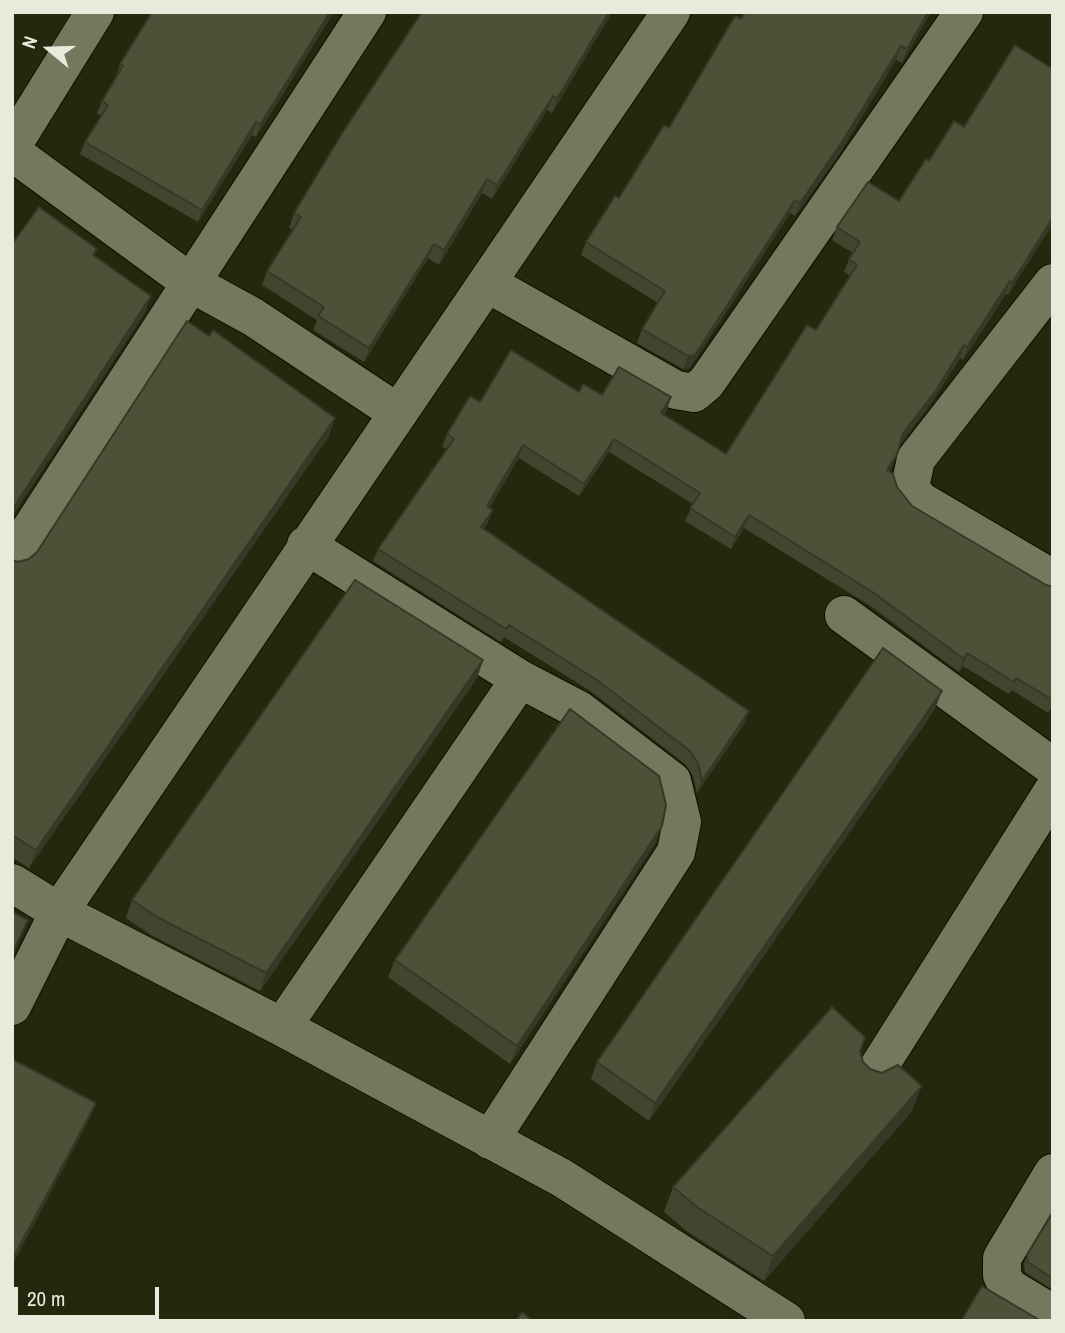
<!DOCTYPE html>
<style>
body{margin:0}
#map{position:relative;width:1065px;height:1333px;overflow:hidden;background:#24290e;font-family:"Archivo Narrow",sans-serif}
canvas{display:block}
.frame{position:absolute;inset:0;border:14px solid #e7ebdb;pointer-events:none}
.north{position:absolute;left:14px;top:14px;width:70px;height:70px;-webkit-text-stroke:5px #24290e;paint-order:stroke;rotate:289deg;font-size:19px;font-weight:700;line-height:28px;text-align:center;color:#e7ebdb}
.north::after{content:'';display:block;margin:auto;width:24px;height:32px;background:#e7ebdb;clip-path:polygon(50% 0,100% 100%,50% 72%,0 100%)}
.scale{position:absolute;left:14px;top:1287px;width:145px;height:32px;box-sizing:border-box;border:4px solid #e7ebdb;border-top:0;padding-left:9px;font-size:21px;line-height:24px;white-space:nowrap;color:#e7ebdb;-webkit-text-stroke:5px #24290e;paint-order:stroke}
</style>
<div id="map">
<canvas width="1065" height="1333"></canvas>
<div class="frame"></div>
<div class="north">N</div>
<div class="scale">20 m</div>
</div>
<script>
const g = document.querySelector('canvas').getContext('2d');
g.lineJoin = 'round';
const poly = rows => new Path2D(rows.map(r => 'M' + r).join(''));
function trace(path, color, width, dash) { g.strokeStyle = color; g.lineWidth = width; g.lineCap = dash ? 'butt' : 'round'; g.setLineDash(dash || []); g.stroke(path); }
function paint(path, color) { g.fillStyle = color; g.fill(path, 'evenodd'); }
const minor = poly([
 [12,146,95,12],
 [12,152,191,283,253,317,398,413],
 [487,283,676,390,694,393,706,383,964,12],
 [1053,283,916,459,910,487,919,500,1053,579],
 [306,545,520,679,579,710,672,781,682,822,676,852,490,1140],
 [12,558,367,12],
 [844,615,1053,767],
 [12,883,59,912,282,1027,562,1178,786,1321],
 [12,1006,59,912,671,12],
 [282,1027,520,679],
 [873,1076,1053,791],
 [1053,1173,1002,1258,1002,1275,1008,1287,1053,1314]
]);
const wall = poly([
 [334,12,256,137,252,135,198,222,80,154,85,142,101,116,97,113,102,101,116,77,120,64],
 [612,12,552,113,547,110,492,199,482,193,439,265,428,258,364,362,313,330,317,320,262,285,267,271,293,230,289,228,294,213],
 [931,12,902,63,896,60,838,156,795,216,790,213,690,368,683,369,637,343,642,329,658,303,581,255,586,242,619,198,669,128],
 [1053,69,1053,223,1008,295,1006,294,963,360,960,358,930,405,900,444,892,466,889,471,897,487,912,506,1046,585,1053,705,1048,713,1012,690,1009,694,963,666,959,672,869,605,744,528,731,549,685,521,693,504,609,452,579,496,519,458,489,507,488,523,483,529,749,711,744,724,697,793,693,776,685,764,592,692,504,637,501,642,373,561,378,549,447,449,442,447,447,434,480,402,579,392,602,395,667,410,663,415,726,454,816,330,850,276,844,272,849,259,853,253,832,240,837,227,899,201,929,161,964,127],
 [209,336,335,418,329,436,29,868,12,857,12,560,18,562,29,559,37,552],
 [483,660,477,678,260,991,151,935,126,918,132,900],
 [935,709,649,1121,591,1079,597,1062],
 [655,844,510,1064,388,977,395,960],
 [860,1051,863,1062,912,1111,764,1281,688,1232,664,1212,673,1187],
 [1053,1212,1053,1290,1025,1272,1024,1264,1027,1255]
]);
const shadedWall = poly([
 [330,12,334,12,256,137,260,125],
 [609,12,612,12,552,113,557,99],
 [928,12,931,12,902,63,907,49],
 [901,46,896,60,838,156,795,216,800,203],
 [553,96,547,110,492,199,497,185],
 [256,122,252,135,198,222,202,210],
 [487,179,482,193,439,265,444,250],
 [795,200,790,213,690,368,683,369,688,356],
 [1053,217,1053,223,1008,295,1012,283],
 [434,244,428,258,364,362,369,348],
 [1010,281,1006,294,963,360,967,347],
 [151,296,145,313,12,517,12,510],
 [964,345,960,358,930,405,899,446,903,433],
 [671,397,667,410,656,426,661,413],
 [335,418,329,436,29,868,36,850],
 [614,439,609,452,579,496,584,484],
 [523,445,519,458,483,519,487,506],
 [897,454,892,466,882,482,887,470],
 [493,510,488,523,476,540,481,527],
 [749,515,744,528,731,549,735,537],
 [967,653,963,666,959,672,964,659],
 [483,660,477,678,260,991,266,973],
 [942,691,935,709,649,1121,655,1103],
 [749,711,744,724,697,793,702,781],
 [662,826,655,844,510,1064,517,1046],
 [28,920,21,938,12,958,12,954],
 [922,1086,912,1111,764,1281,773,1256],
 [96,1103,89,1120,12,1266,12,1260]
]);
const building = poly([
 [152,12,330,12,260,125,256,122,202,210,85,142,108,105,102,101,123,66,120,64,152,12],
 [422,12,609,12,557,99,553,96,497,185,487,179,444,250,434,244,369,348,318,316,324,307,267,271,301,217,294,213,343,132,422,12],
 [745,12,928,12,907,49,901,46,842,142,800,203,795,200,695,355,688,356,642,329,665,291,586,242,615,196,619,198,664,125,669,128,735,16,741,19,745,12],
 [1015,45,1053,69,1053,217,1012,283,1010,281,967,347,964,345,935,392,903,433,897,454,887,470,893,474,897,487,912,506,1046,585,1053,587,1053,700,1016,678,1014,682,967,653,964,659,874,593,749,515,735,537,690,508,700,493,614,439,584,484,523,445,487,506,493,510,481,527,749,711,702,781,698,763,690,751,597,680,509,625,506,629,378,549,454,439,447,434,470,396,480,402,511,350,579,392,583,384,602,395,619,367,671,397,661,413,726,454,807,325,816,330,857,265,849,259,860,242,837,227,868,182,899,201,926,159,929,161,954,121,964,127,1015,45],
 [39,207,97,249,93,255,151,296,12,510,12,244,39,207],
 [187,321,209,336,213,330,335,418,36,850,12,835,12,560,18,562,29,559,37,552,187,321],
 [355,580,483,660,266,973,157,917,132,900,355,580],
 [883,648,942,691,655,1103,597,1062,883,648],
 [570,709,659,776,666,805,662,826,517,1046,395,960,570,709],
 [12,912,28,920,12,954,12,912],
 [832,1007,865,1037,860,1051,863,1062,870,1069,882,1073,898,1065,922,1086,773,1256,697,1207,673,1187,832,1007],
 [12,1059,96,1103,12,1260,12,1059],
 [1053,1212,1053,1279,1028,1262,1027,1255,1053,1212],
 [982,1286,1041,1321,961,1321,982,1286],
 [522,1312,533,1321,516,1321,522,1312]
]);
trace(minor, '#0d1100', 40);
trace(minor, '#72795c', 38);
paint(wall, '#41472f');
paint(shadedWall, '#353926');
paint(building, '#4c5237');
trace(building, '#353926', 2);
</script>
